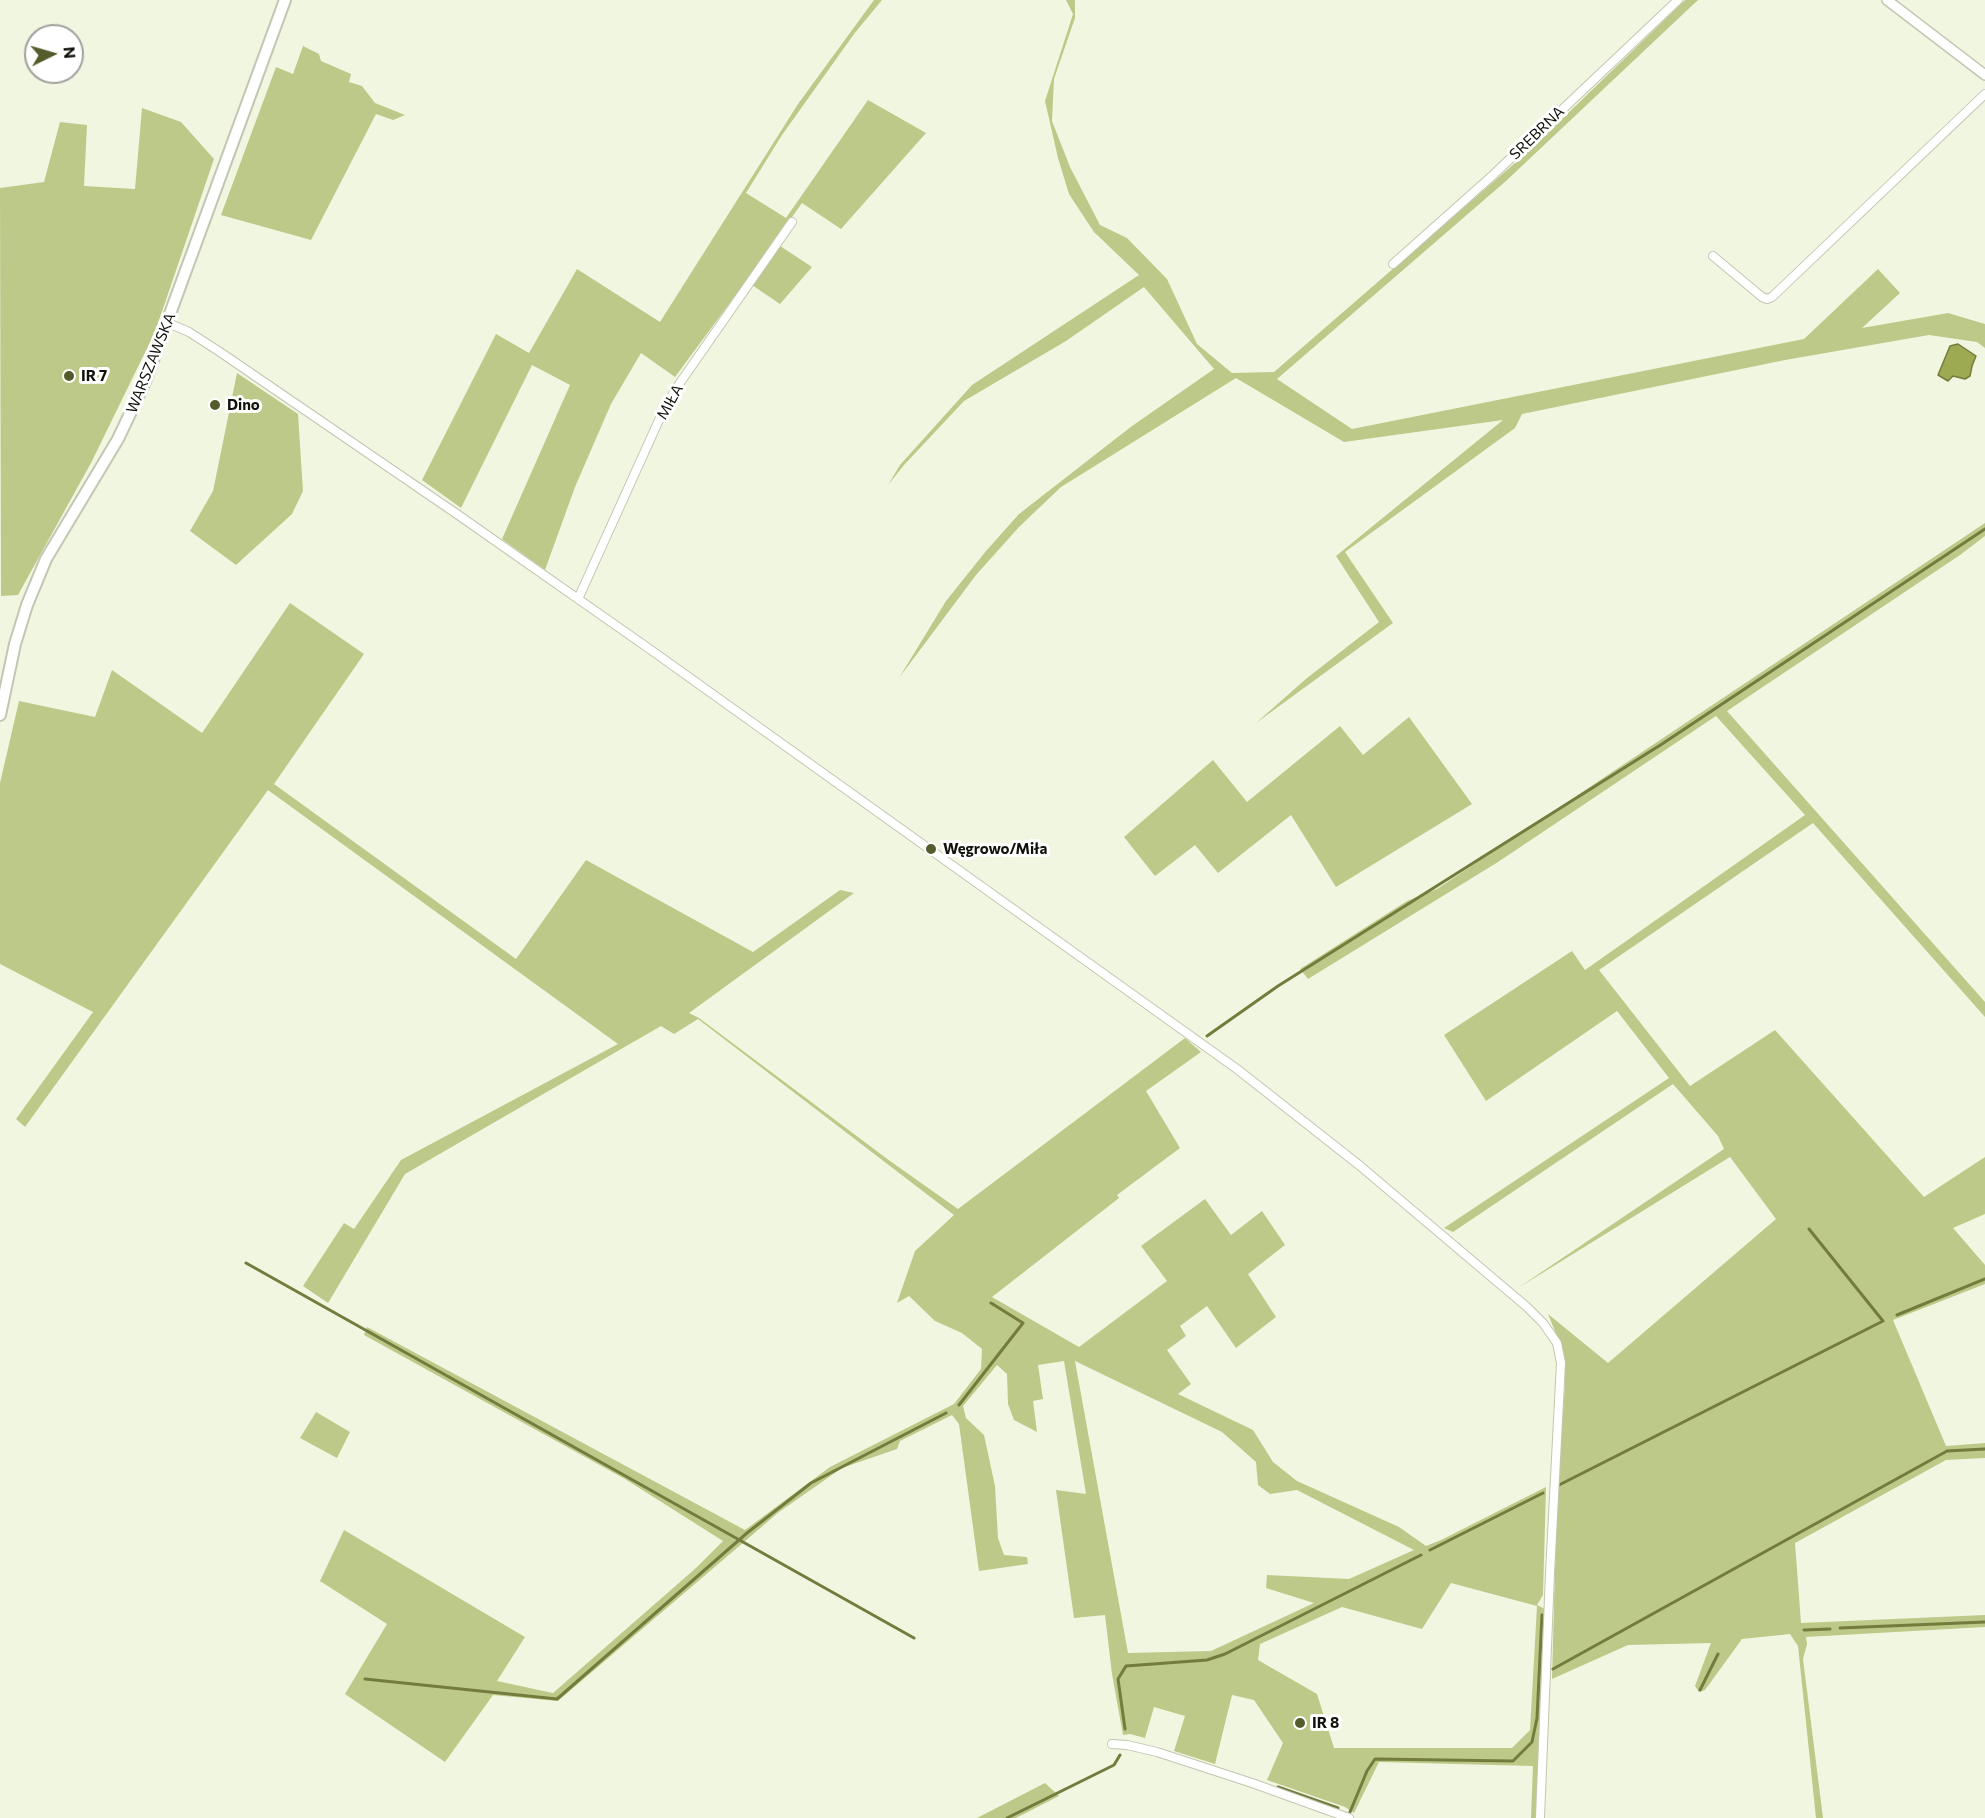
<!DOCTYPE html>
<meta charset="utf-8">
<style>
body{margin:0}
#map{position:relative;width:1985px;height:1818px;overflow:hidden;background:#f1f6e1;font-family:Commissioner,sans-serif}
canvas{display:block}
.north{position:absolute;left:24px;top:24px;width:60px;height:60px;box-sizing:border-box;background:#fff;border:2px solid #a0a09d;border-radius:50%;rotate:85deg;font-size:16px;font-weight:700;line-height:24px;text-align:center;color:#11120b}
.north::after{content:'';display:block;margin:auto;width:21px;height:27px;background:#545c2b;clip-path:polygon(50% 0,100% 100%,50% 72%,0 100%)}
</style>
<div id="map">
<canvas width="1985" height="1818"></canvas>
<div class="north">N</div>
</div>
<script>
const g = document.querySelector('canvas').getContext('2d');
g.lineJoin = 'round';
function paint(path, color) { g.fillStyle = color; g.fill(path, 'evenodd'); }
const poly = rows => new Path2D(rows.map(r => 'M' + r).join(''));
function trace(path, color, width, dash) { g.strokeStyle = color; g.lineWidth = width; g.lineCap = dash ? 'butt' : 'round'; g.setLineDash(dash || []); g.stroke(path); }
function write(font, color, halo, rows, align = 'center') {
  g.font = font + ' Commissioner,sans-serif'; g.lineWidth = 6; g.setLineDash([]); g.textBaseline = 'middle'; g.strokeStyle = halo; g.fillStyle = color; for (const [text, x, y, turn = 0] of rows) {
    g.save(); g.translate(x, y); g.rotate((+turn || 0) * Math.PI / 180); g.textAlign = isNaN(turn) ? turn : align; if (halo) g.strokeText(text, 0, 0); g.fillText(text, 0, 0); g.restore();
  }
}
const green = poly([
 [874,0,882,0,854,34,782,135,746,193,786,218,868,100,926,133,841,229,802,203,774,242,812,267,780,304,746,281,675,377,641,353,611,404,575,487,545,570,502,539,570,385,532,365,461,508,422,480,496,334,529,353,577,269,660,322,798,104],
 [1066,0,1075,0,1075,18,1054,79,1052,121,1070,167,1100,225,1127,238,1167,279,1197,344,1232,373,1274,372,1530,150,1685,0,1698,0,1506,181,1277,379,1352,429,1804,339,1878,269,1900,293,1862,328,1948,313,1985,324,1985,348,1977,342,1929,335,1785,360,1522,414,1515,428,1345,552,1393,623,1256,723,1307,678,1379,622,1336,556,1503,420,1344,442,1236,378,1061,487,1019,527,976,575,899,678,946,601,986,551,1019,514,1132,426,1214,369,1144,287,1066,341,964,401,904,465,888,485,900,465,972,385,1139,275,1094,232,1069,194,1058,158,1045,101,1073,14],
 [303,46,319,54,321,61,351,74,349,82,362,86,375,103,405,115,393,120,376,114,311,240,221,215,276,67,293,74],
 [142,108,181,122,214,159,155,332,91,463,18,595,1,596,0,188,44,182,60,122,87,125,84,186,135,189],
 [237,373,298,414,303,491,292,514,236,565,190,531,213,491],
 [1985,523,1985,536,1960,555,1727,711,1985,1002,1985,1017,1813,823,1599,970,1690,1086,1775,1030,1924,1197,1985,1157,1985,1214,1953,1228,1985,1265,1985,1284,1893,1320,1946,1446,1985,1443,1985,1458,1946,1460,1795,1543,1801,1623,1985,1615,1985,1627,1806,1637,1807,1644,1803,1659,1823,1818,1816,1818,1798,1646,1790,1634,1742,1639,1705,1690,1699,1692,1695,1686,1711,1643,1628,1645,1552,1679,1557,1492,1565,1386,1564,1353,1548,1314,1608,1363,1776,1219,1730,1157,1518,1288,1724,1149,1718,1136,1673,1084,1453,1232,1444,1228,1669,1078,1617,1011,1486,1101,1444,1035,1572,951,1585,970,1805,815,1716,716,1498,862,1308,979,1300,969,1407,901,1437,889],
 [290,603,364,654,274,784,516,959,586,860,753,952,840,890,854,893,689,1013,699,1018,890,1161,958,1209,1185,1038,1201,1052,1146,1091,1180,1148,1117,1195,1119,1198,992,1297,1079,1347,1167,1281,1141,1246,1205,1199,1231,1235,1262,1211,1285,1245,1248,1274,1276,1317,1236,1348,1207,1306,1180,1326,1186,1336,1167,1350,1191,1384,1178,1394,1253,1430,1273,1462,1297,1481,1399,1527,1426,1546,1441,1540,1546,1487,1543,1595,1537,1605,1545,1609,1537,1818,1531,1818,1533,1766,1379,1762,1354,1813,1345,1807,1267,1780,1283,1743,1254,1700,1232,1695,1215,1764,1174,1751,1185,1716,1154,1707,1145,1738,1130,1734,1123,1735,1112,1674,1105,1615,1074,1618,1056,1490,1086,1494,1064,1361,1038,1365,1043,1399,1033,1401,1037,1432,1014,1420,1008,1404,1007,1374,997,1365,963,1406,966,1418,984,1435,995,1486,998,1538,1004,1555,1027,1557,1028,1564,979,1571,959,1424,952,1415,900,1441,897,1449,842,1468,779,1512,558,1701,493,1695,445,1762,345,1694,387,1624,320,1581,344,1530,525,1637,497,1681,553,1693,696,1568,723,1541,625,1479,364,1335,367,1327,745,1530,830,1467,954,1404,981,1369,982,1349,962,1333,935,1321,909,1296,897,1303,915,1251,954,1215,698,1019,674,1034,661,1026,405,1174,328,1303,303,1286,344,1223,354,1229,401,1160,618,1044,268,790,25,1127,16,1119,93,1012,0,964,0,783,19,701,95,717,112,670,202,733],
 [1075,1361,1222,1432,1256,1462,1258,1485,1270,1494,1297,1490,1414,1550,1349,1579,1267,1575,1266,1588,1314,1603,1211,1651,1128,1653],
 [1451,1583,1537,1606,1530,1730,1512,1748,1334,1748,1317,1694,1258,1660,1260,1644,1342,1607,1422,1629],
 [1409,717,1472,804,1336,887,1291,815,1218,873,1195,845,1155,876,1124,837,1213,760,1247,802,1340,726,1363,755],
 [316,1412,350,1432,337,1458,300,1438],
 [1045,1783,1059,1796,1016,1818,977,1818]
]);
const water = poly([
 [1958,344,1976,356,1972,366,1970,376,1965,379,1953,376,1948,381,1938,375,1950,346,1958,344]
]);
const stream = poly([
 [1207,1036,1278,986,1662,744,1985,529],
 [246,1263,914,1638],
 [1897,1315,1985,1279],
 [959,1405,1023,1323,991,1303],
 [1559,1485,1883,1321,1809,1229],
 [1430,1550,1543,1493],
 [1840,1628,1985,1622],
 [1804,1630,1830,1629],
 [1553,1669,1947,1451,1985,1449],
 [365,1679,557,1699,747,1533,811,1483,946,1413],
 [1700,1690,1718,1654],
 [1125,1729,1118,1679,1126,1666,1207,1660,1225,1654,1421,1555],
 [1278,1787,1338,1808],
 [1350,1812,1367,1771,1375,1759,1513,1761,1532,1742,1537,1718,1542,1615],
 [1007,1818,1114,1765,1120,1755]
]);
const minor = poly([
 [1713,256,1762,297,1767,299,1772,297,1985,94],
 [1393,264,1493,175,1678,0],
 [168,323,189,332,220,352,454,512,651,650,1237,1069,1359,1165,1527,1307,1543,1323,1557,1343,1561,1363,1550,1573,1540,1818],
 [578,599,659,420,675,390,792,222],
 [1112,1744,1127,1745,1157,1752,1252,1783,1349,1818]
]);
const tertiary = poly([
 [1887,0,1985,75]
]);
const secondary = poly([
 [0,715,15,644,27,605,46,559,118,439,145,382,285,0]
]);
const markers = [
 [69,376,6,"#545c2b"],
 [215,405,6,"#545c2b"],
 [931,849,6,"#545c2b"],
 [1300,1723,6,"#545c2b"]
];
const streetNames = [
 ["SREBRNA",1537,133,-44],
 ["WARSZAWSKA",151,363,-68],
 ["MIŁA",670,402,-61]
];
const poiNames = [
 ["IR 7",81,376],
 ["Dino",227,405],
 ["Węgrowo/Miła",943,849],
 ["IR 8",1312,1723]
];
paint(green, '#bdc988');
paint(water, '#9daa51');
trace(water, '#737c3c', 1.5);
trace(stream, '#737c3c', 3);
trace(minor, '#c2c6b2', 10);
trace(tertiary, '#c2c6b2', 12);
trace(secondary, '#c2c6b2', 14);
trace(minor, '#fff', 8);
trace(tertiary, '#fff', 9);
trace(secondary, '#fff', 10);
for (const [x, y, r, color] of markers) { const dot = new Path2D(); dot.arc(x, y, r, 0, 2 * Math.PI); g.fillStyle = color; g.fill(dot); trace(dot, '#fff', 2); }
write('15px', '#11120b', '#fff', streetNames);
write('bold 15px', '#11120b', '#fff', poiNames, 'left');
</script>
